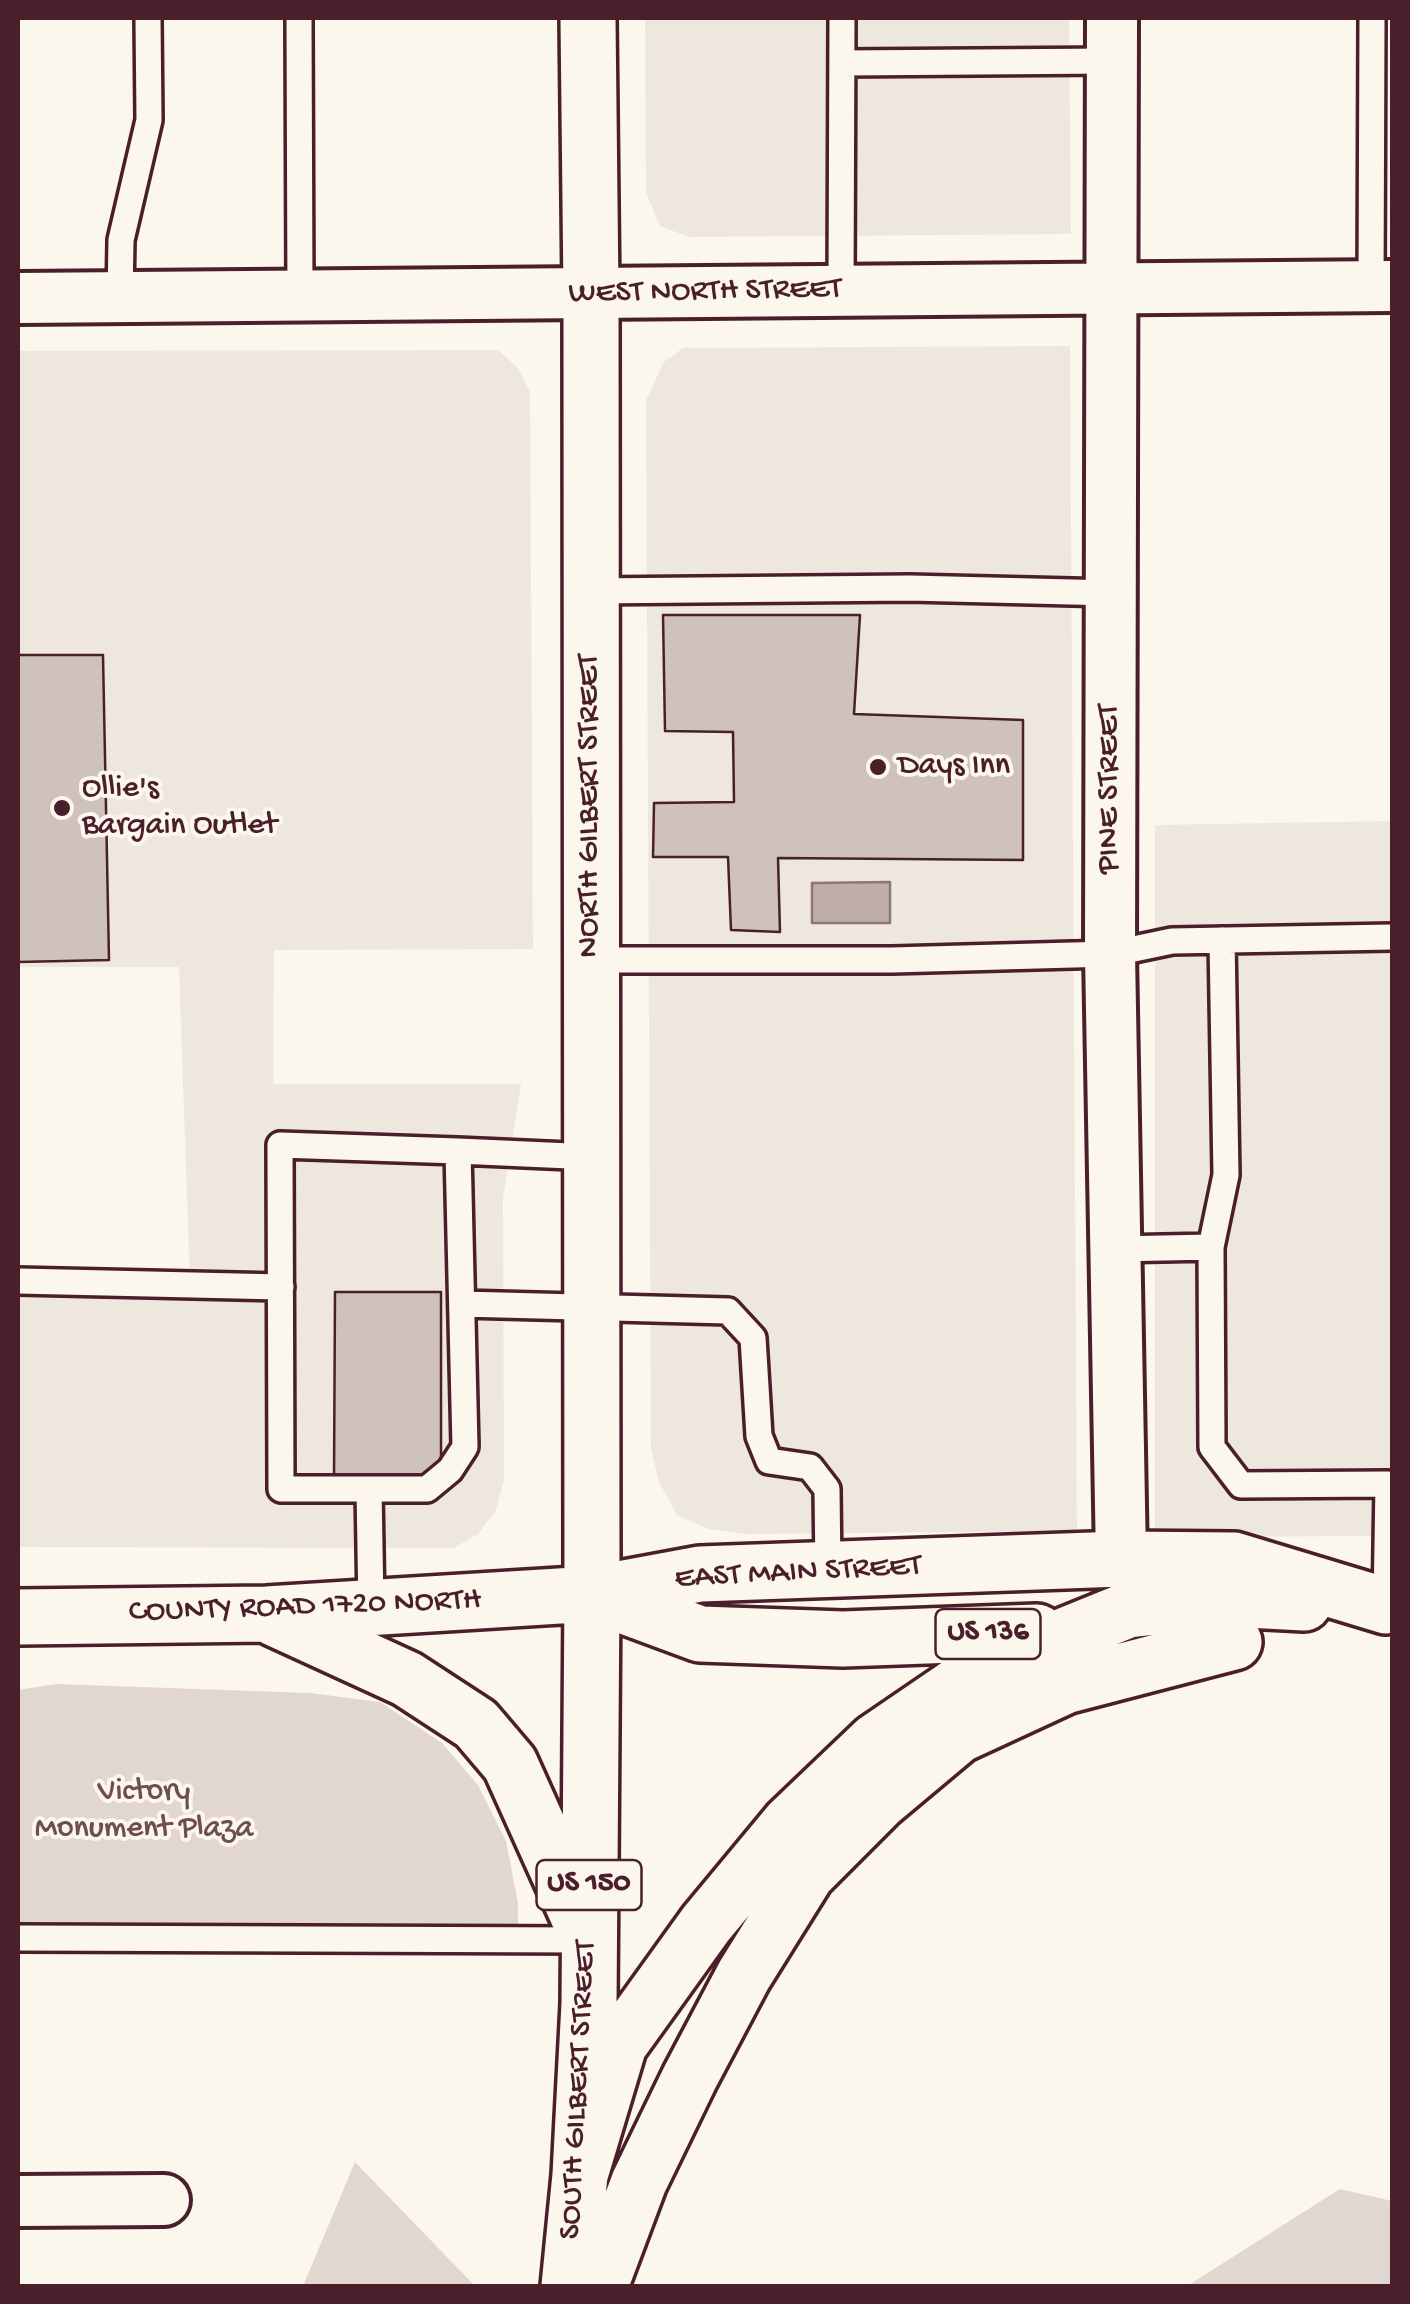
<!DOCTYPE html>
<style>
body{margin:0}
#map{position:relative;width:1410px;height:2304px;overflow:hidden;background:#fbf7ec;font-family:"Gochi Hand",sans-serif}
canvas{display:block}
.frame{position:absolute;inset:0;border:20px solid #4a1f2b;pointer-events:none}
</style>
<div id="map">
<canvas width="1410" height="2304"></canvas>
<div class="frame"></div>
</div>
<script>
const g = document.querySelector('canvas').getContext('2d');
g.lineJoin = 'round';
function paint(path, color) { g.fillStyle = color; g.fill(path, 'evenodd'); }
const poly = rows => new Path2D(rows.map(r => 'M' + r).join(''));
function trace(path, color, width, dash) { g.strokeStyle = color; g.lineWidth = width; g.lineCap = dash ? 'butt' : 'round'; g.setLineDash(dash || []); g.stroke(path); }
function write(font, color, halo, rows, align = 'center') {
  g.font = font + ' "Gochi Hand",sans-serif'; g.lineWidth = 8; g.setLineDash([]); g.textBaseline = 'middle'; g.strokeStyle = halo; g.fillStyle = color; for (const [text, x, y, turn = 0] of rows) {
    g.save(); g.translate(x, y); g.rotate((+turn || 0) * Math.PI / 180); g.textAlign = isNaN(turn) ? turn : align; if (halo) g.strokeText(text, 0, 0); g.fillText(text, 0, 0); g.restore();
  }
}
const built = poly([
 [645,18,1069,18,1071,234,689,237,660,226,646,193],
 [1070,346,1077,1531,746,1534,708,1529,677,1515,659,1482,651,1449,646,400,664,362,683,348],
 [498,350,518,368,530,392,533,949,274,950,273,1084,521,1084,503,1198,504,1480,496,1510,478,1534,454,1548,18,1547,18,1281,190,1284,179,967,18,967,18,351],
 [1392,821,1392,1536,1155,1537,1155,825]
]);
const green = poly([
 [56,1684,310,1693,380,1702,442,1743,478,1785,506,1841,518,1903,518,1938,18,1938,18,1690],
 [355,2162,475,2286,303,2286],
 [1340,2189,1392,2201,1392,2286,1187,2286]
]);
const water = poly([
 [890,882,890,923,812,923,812,883,890,882]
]);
const building = poly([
 [663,615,860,615,854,714,1023,720,1023,860,778,858,780,932,731,930,728,857,653,857,654,803,734,802,733,732,665,731,663,615],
 [18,655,103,655,109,960,18,962,18,655],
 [335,1292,441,1292,441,1480,334,1480,335,1292]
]);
const service = poly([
 [299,18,300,297],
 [842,63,1113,61],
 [1371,287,1372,18],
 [841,291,842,18],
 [120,298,121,240,149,120,148,18],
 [591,591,910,588,1112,593],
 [1222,940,1226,1175,1211,1247,1212,1447,1241,1485,1388,1484,1386,1606],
 [591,960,892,960,1073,955,1110,954,1172,941,1392,937],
 [458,1151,465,1447,450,1470,427,1489,281,1489,280,1145,458,1151,592,1157],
 [1115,1249,1211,1247],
 [18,1281,281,1287],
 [462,1304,728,1311,753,1338,759,1436,769,1461,810,1467,827,1489,828,1571],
 [369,1489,371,1607],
 [18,1938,589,1940]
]);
const minor = poly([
 [1112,18,1110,954,1121,1559],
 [18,298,1392,286],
 [18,2201,164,2200]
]);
const secondary = poly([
 [588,18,591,294,592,1594]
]);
const primary = poly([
 [592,1594,700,1634,843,1639,1037,1632],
 [18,1617,267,1614,592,1594,700,1574,1121,1559,1234,1560,1386,1606],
 [274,1618,407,1679,476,1724,510,1764,581,1922],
 [580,2175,619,2045,706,1924,789,1824,876,1741,980,1670,1128,1610,1229,1599,1304,1603],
 [569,2286,580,2175,589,2004,592,1594],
 [600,2286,639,2182,690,2077,744,1975,807,1874,879,1802,959,1735,1065,1686,1234,1642]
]);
const markers = [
 [878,767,10,"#4a1f2b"],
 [62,808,10,"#4a1f2b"]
];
const shields = [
 [988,1634,105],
 [589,1885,105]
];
const shieldNames = [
 ["US 136",988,1634],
 ["US 150",589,1885]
];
const streetNames = [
 ["WEST NORTH STREET",705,293,-1],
 ["PINE STREET",1111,789,-90],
 ["NORTH GILBERT STREET",591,806,-90],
 ["EAST MAIN STREET",798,1574,-3],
 ["COUNTY ROAD 1720 NORTH",305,1608,-2],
 ["SOUTH GILBERT STREET",580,2090,-87]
];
const poiNames = [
 ["Days Inn",898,767],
 ["Ollie's",82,790],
 ["Bargain Outlet",82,827]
];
const parkNames = [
 ["Victory",144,1793],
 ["Monument Plaza",144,1830]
];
paint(built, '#eee7de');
paint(green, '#e2d7d0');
paint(water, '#bfadaa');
trace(water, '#907477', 2.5);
paint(building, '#cfc2bc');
trace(building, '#4a1f2b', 2.5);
trace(service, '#4a1f2b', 32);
trace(minor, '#4a1f2b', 58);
trace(secondary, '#4a1f2b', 62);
trace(primary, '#4a1f2b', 62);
trace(service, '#fbf7ec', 25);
trace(minor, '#fbf7ec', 50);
trace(secondary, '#fbf7ec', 55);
trace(primary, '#fbf7ec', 55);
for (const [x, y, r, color] of markers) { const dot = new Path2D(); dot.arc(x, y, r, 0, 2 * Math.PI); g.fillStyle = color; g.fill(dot); trace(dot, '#fbf7ec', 4); }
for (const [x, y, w] of shields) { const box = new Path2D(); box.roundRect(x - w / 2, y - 25, w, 50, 8); g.fillStyle = '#fbf7ec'; g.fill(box); trace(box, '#4a1f2b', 2.5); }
write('bold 30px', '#4a1f2b', null, shieldNames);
write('32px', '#4a1f2b', '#fbf7ec', streetNames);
write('32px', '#4a1f2b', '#fbf7ec', poiNames, 'left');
write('32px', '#704d54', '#fbf7ec', parkNames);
</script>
